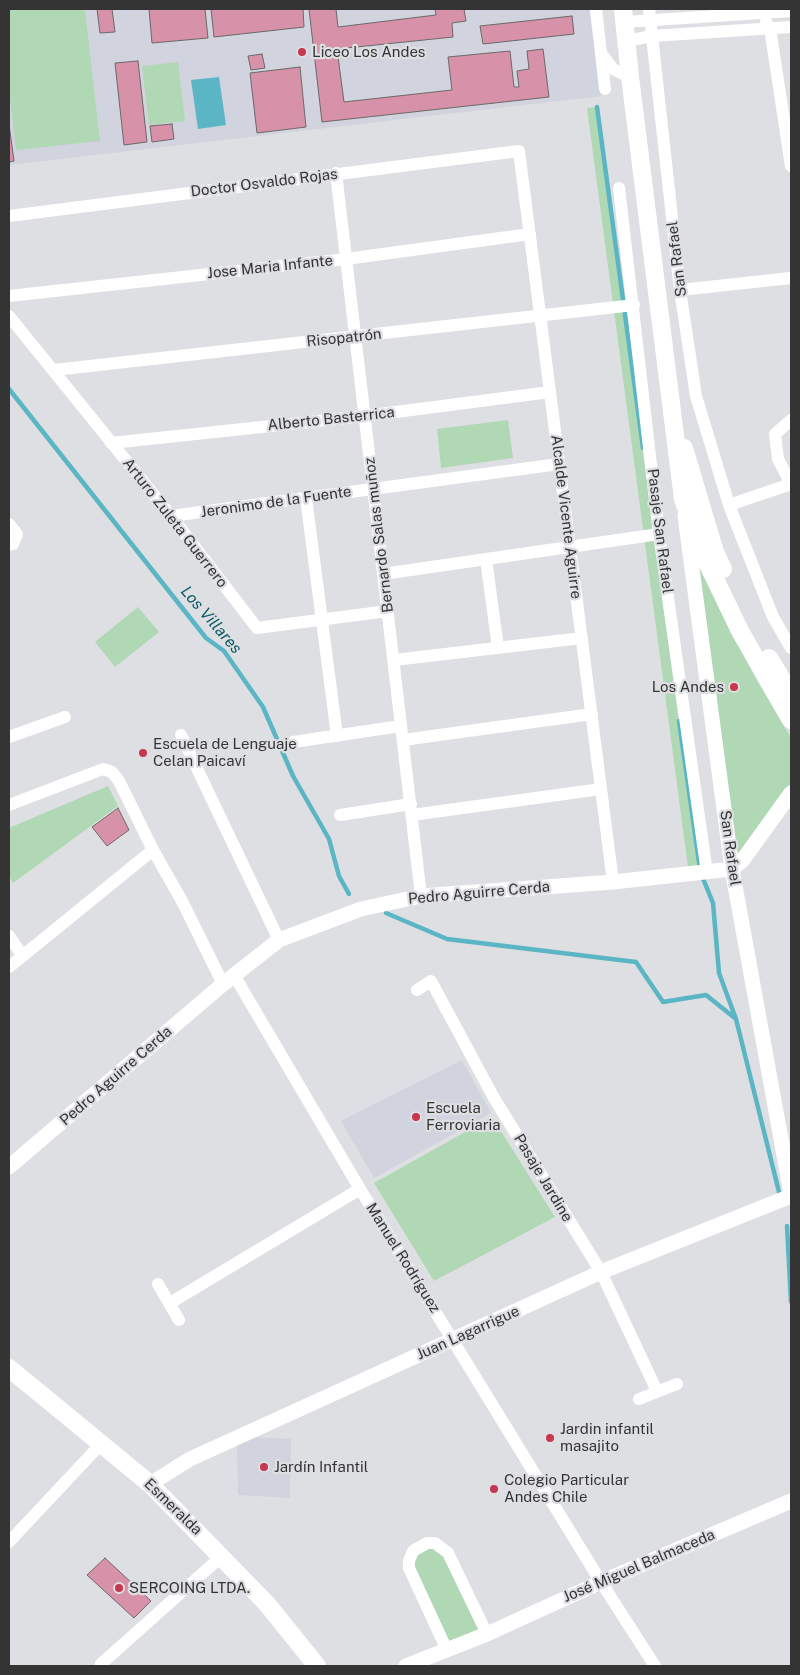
<!DOCTYPE html>
<meta charset="utf-8">
<style>
body{margin:0}
#map{position:relative;width:800px;height:1675px;overflow:hidden;background:#dedfe2;font-family:"Public Sans",sans-serif}
canvas{display:block}
.frame{position:absolute;inset:0;border:10px solid #343435;pointer-events:none}
</style>
<div id="map">
<canvas width="800" height="1675"></canvas>
<div class="frame"></div>
</div>
<script>
const g = document.querySelector('canvas').getContext('2d');
g.lineJoin = 'round';
function paint(path, color) { g.fillStyle = color; g.fill(path, 'evenodd'); }
const poly = rows => new Path2D(rows.map(r => 'M' + r).join(''));
function trace(path, color, width, dash) { g.strokeStyle = color; g.lineWidth = width; g.lineCap = dash ? 'butt' : 'round'; g.setLineDash(dash || []); g.stroke(path); }
function write(font, color, halo, rows, align = 'center') {
  g.font = font + ' "Public Sans",sans-serif'; g.lineWidth = 4.5; g.setLineDash([]); g.textBaseline = 'middle'; g.strokeStyle = halo; g.fillStyle = color; for (const [text, x, y, turn = 0] of rows) {
    g.save(); g.translate(x, y); g.rotate((+turn || 0) * Math.PI / 180); g.textAlign = isNaN(turn) ? turn : align; if (halo) g.strokeText(text, 0, 0); g.fillText(text, 0, 0); g.restore();
  }
}
const built = poly([
 [9,9,589,9,602,96,9,165],
 [462,1060,491,1113,374,1178,341,1121],
 [237,1436,291,1439,290,1498,238,1495]
]);
const green = poly([
 [9,9,85,9,100,141,16,150,9,90],
 [178,62,185,121,149,125,142,66],
 [597,107,698,866,688,867,587,108],
 [508,420,513,458,441,468,437,429],
 [696,562,756,679,791,738,791,783,738,857],
 [138,607,159,632,115,667,95,642],
 [108,786,118,806,13,883,9,876,9,828],
 [492,1117,555,1217,434,1281,374,1183],
 [433,1545,445,1555,482,1632,448,1644,413,1568,416,1552]
]);
const water = poly([
 [219,77,226,125,198,129,191,80]
]);
const stream = poly([
 [597,107,643,448],
 [9,389,206,638,224,651,263,707,293,776,329,839,339,876,349,894],
 [679,721,700,869],
 [702,876,713,903,719,973,736,1019],
 [386,913,447,939,636,962,663,1002,706,995,736,1019,780,1196],
 [787,1226,791,1302]
]);
const building = poly([
 [97,9,112,9,115,32,100,33,97,9],
 [149,9,205,9,208,38,152,43,149,9],
 [211,9,303,9,304,27,214,37,211,9],
 [309,9,336,9,338,27,436,15,435,9,464,9,466,21,452,23,453,37,337,49,344,102,452,90,448,57,510,51,514,87,519,87,517,71,529,69,527,51,543,49,549,97,322,122,309,9],
 [572,16,574,34,483,44,480,26,572,16],
 [262,54,265,68,251,70,248,56,262,54],
 [138,61,147,142,124,145,115,63,138,61],
 [300,67,306,127,257,133,250,73,300,67],
 [9,124,14,161,9,162,9,124],
 [172,124,174,139,152,142,150,126,172,124],
 [118,808,129,830,107,846,92,827,118,808],
 [105,1558,151,1601,134,1618,87,1575,105,1558]
]);
const minor = poly([
 [596,9,605,89],
 [649,9,680,290,696,396,729,505,773,617,791,648],
 [625,22,791,11],
 [766,22,770,28,791,166],
 [627,41,652,36,791,27],
 [601,53,613,69,630,77],
 [336,173,421,896],
 [619,188,659,534,707,873],
 [9,216,519,151,613,882],
 [680,290,791,278],
 [9,296,346,259,530,234],
 [9,316,171,516,257,628,388,611],
 [54,370,634,305],
 [111,443,365,416,550,392],
 [791,484,778,459,775,434,791,420],
 [306,498,337,736],
 [729,505,791,484],
 [171,516,559,464],
 [9,524,17,534,13,544,9,545],
 [486,559,498,648],
 [383,574,659,534],
 [394,660,582,638],
 [181,735,279,940],
 [9,737,65,717],
 [403,740,592,714],
 [293,742,401,726],
 [9,805,103,769,112,772,119,781,153,850,182,901,223,984],
 [340,815,411,804],
 [412,815,601,789],
 [9,936,22,955],
 [9,967,153,850],
 [234,975,360,1189,601,1582,655,1666],
 [417,990,431,981,494,1098,601,1272,657,1391],
 [158,1284,179,1320],
 [170,1303,360,1189],
 [639,1399,677,1384],
 [9,1542,100,1445],
 [446,1648,409,1568,409,1561,413,1551,427,1543,435,1543,448,1553,487,1634],
 [101,1664,222,1556]
]);
const tertiary = poly([
 [685,516,732,869,791,1194],
 [9,1167,223,984,279,940,361,909,421,896,613,882,732,869,742,861,791,793],
 [150,1484,190,1459,601,1272,791,1196],
 [406,1666,487,1634,601,1582,791,1501]
]);
const secondary = poly([
 [623,9,630,77,683,499,705,558,740,631,791,720],
 [684,448,715,552,723,569],
 [769,658,791,694],
 [9,1368,150,1484,267,1604,317,1666]
]);
const markers = [
 [302,52,5,"#c7374f"],
 [734,687,5,"#c7374f"],
 [143,753,5,"#c7374f"],
 [416,1117,5,"#c7374f"],
 [550,1438,5,"#c7374f"],
 [264,1467,5,"#c7374f"],
 [494,1489,5,"#c7374f"],
 [119,1588,5,"#c7374f"]
];
const poiNames = [
 ["Liceo Los Andes",312,52],
 ["Los Andes",724,687,"right"],
 ["Escuela de Lenguaje",153,744],
 ["Celan Paicaví",153,761],
 ["Escuela",426,1108],
 ["Ferroviaria",426,1125],
 ["Jardin infantil",560,1429],
 ["masajito",560,1446],
 ["Jardín Infantil",274,1467],
 ["Colegio Particular",504,1480],
 ["Andes Chile",504,1497],
 ["SERCOING LTDA.",129,1588]
];
const streetNames = [
 ["Doctor Osvaldo Rojas",264,183,-7],
 ["San Rafael",677,259,-97],
 ["Jose Maria Infante",270,267,-6],
 ["Risopatrón",344,338,-6],
 ["Alberto Basterrica",331,419,-6],
 ["Jeronimo de la Fuente",276,502,-8],
 ["Alcalde Vicente Aguirre",566,517,83],
 ["Arturo Zuleta Guerrero",175,523,52],
 ["Pasaje San Rafael",660,531,83],
 ["Bernardo Salas muñoz",379,535,-97],
 ["San Rafael",730,848,82],
 ["Pedro Aguirre Cerda",479,893,-5],
 ["Pedro Aguirre Cerda",116,1076,-41],
 ["Pasaje Jardine",543,1178,59],
 ["Manuel Rodríguez",403,1258,58],
 ["Juan Lagarrigue",468,1333,-24],
 ["Esmeralda",173,1507,44],
 ["José Miguel Balmaceda",639,1566,-23]
];
const waterNames = [
 ["Los Villares",211,620,49]
];
paint(built, '#d1d4de');
paint(green, '#b0d8b4');
paint(water, '#5ab5c4');
trace(stream, '#5ab5c4', 4.5);
paint(building, '#d791a9');
trace(building, '#6b6969', 1);
trace(minor, '#fff', 12);
trace(tertiary, '#fff', 15);
trace(secondary, '#fff', 18);
for (const [x, y, r, color] of markers) { const dot = new Path2D(); dot.arc(x, y, r, 0, 2 * Math.PI); g.fillStyle = color; g.fill(dot); trace(dot, '#dedfe2', 2); }
write('15px', '#343435', '#dedfe2', poiNames, 'left');
write('15px', '#343435', '#dedfe2', streetNames);
write('italic 16px', '#085a64', '#dedfe2', waterNames);
</script>
